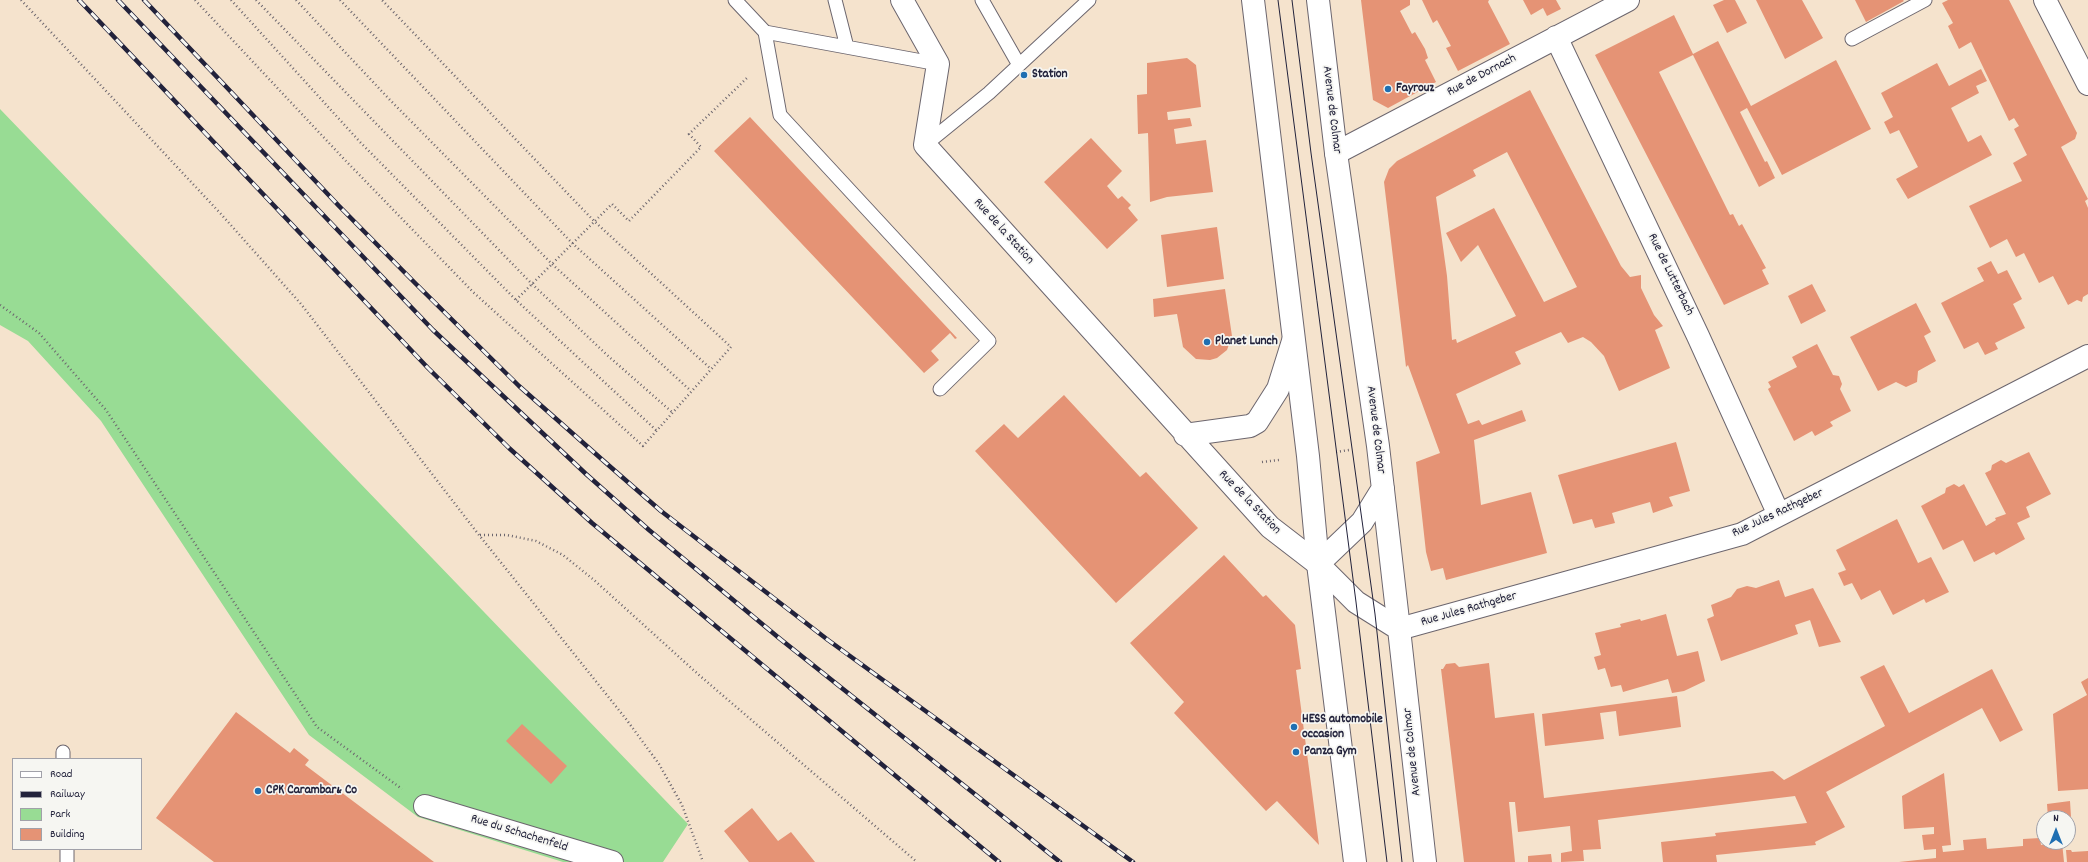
<!DOCTYPE html>
<style>
body{margin:0}
#map{position:relative;width:2088px;height:862px;overflow:hidden;background:#f5e3cd;font-family:Dekko,sans-serif}
canvas{display:block}
.legend{position:absolute;left:12px;top:758px;width:130px;height:92px;box-sizing:border-box;background:#f6f6f2;border:1px solid #a1a1a9;margin:0;padding:5px 7px;list-style:none;font-size:12px;color:#22223b}
.legend li{display:flex;align-items:center;gap:8px;height:20px}
.legend b{width:20px;border:1px solid #a1a1a9}
.north{position:absolute;left:2036px;top:810px;width:40px;height:40px;box-sizing:border-box;background:#f6f6f2;border:1px solid #a1a1a9;border-radius:50%;rotate:0deg;font-size:11px;font-weight:700;line-height:16px;text-align:center;color:#22223b}
.north::after{content:'';display:block;margin:auto;width:14px;height:18px;background:#1f6fb2;clip-path:polygon(50% 0,100% 100%,50% 72%,0 100%)}
</style>
<div id="map">
<canvas width="2088" height="862"></canvas>
<ul class="legend">
<li><b style="height:5px;background:#fff"></b>Road</li>
<li><b style="height:5px;background:#22223b"></b>Railway</li>
<li><b style="height:11px;background:#98dc94"></b>Park</li>
<li><b style="height:11px;background:#e59375"></b>Building</li>
</ul>
<div class="north">N</div>
</div>
<script>
const g = document.querySelector('canvas').getContext('2d');
g.lineJoin = 'round';
function paint(path, color) { g.fillStyle = color; g.fill(path, 'evenodd'); }
const poly = rows => new Path2D(rows.map(r => 'M' + r).join(''));
function trace(path, color, width, dash) { g.strokeStyle = color; g.lineWidth = width; g.lineCap = dash ? 'butt' : 'round'; g.setLineDash(dash || []); g.stroke(path); }
function write(font, color, halo, rows, align = 'center') {
  g.font = font + ' Dekko,sans-serif'; g.lineWidth = 3.5; g.setLineDash([]); g.textBaseline = 'middle'; g.strokeStyle = halo; g.fillStyle = color; for (const [text, x, y, turn = 0] of rows) {
    g.save(); g.translate(x, y); g.rotate((+turn || 0) * Math.PI / 180); g.textAlign = isNaN(turn) ? turn : align; if (halo) g.strokeText(text, 0, 0); g.fillText(text, 0, 0); g.restore();
  }
}
const green = poly([
 [0,109,688,824,663,862,563,862,418,817,309,735,101,421,28,341,0,325]
]);
const building = poly([
 [1361,0,1410,0,1410,5,1400,11,1412,34,1415,32,1425,49,1428,58,1425,60,1436,82,1388,108,1373,100],
 [1422,0,1489,0,1488,2,1510,44,1458,71,1446,48,1451,46,1437,20,1433,23],
 [1523,0,1556,0,1561,9,1547,16,1543,8,1531,15],
 [1724,0,1735,0,1747,23,1727,33,1713,5],
 [1756,0,1802,0,1823,38,1785,59],
 [1855,0,1903,0,1904,1,1866,22],
 [1948,0,2009,0,2077,133,2075,139,2061,147,2088,199,2085,201,2088,208,2088,294,2083,297,2082,302,2077,300,2068,305,2053,276,2039,283,2024,253,2016,257,2007,239,1990,248,1969,206,2022,181,2013,163,2027,155,2014,129,2019,126,2014,118,2009,121,1971,42,1959,49,1948,26,1953,23,1942,3],
 [1674,15,1693,54,1718,41,1751,106,1836,60,1871,129,1782,175,1747,108,1740,112,1765,162,1767,161,1775,178,1759,187,1693,55,1659,72,1730,215,1733,214,1739,226,1742,224,1766,268,1762,270,1769,284,1724,305,1595,55],
 [1187,58,1196,65,1201,107,1167,112,1168,120,1190,118,1192,126,1174,129,1176,144,1206,140,1213,192,1167,197,1150,202,1148,133,1138,134,1137,95,1147,94,1147,63],
 [1937,63,1949,86,1981,69,1987,81,1976,86,1979,93,1951,108,1968,142,1981,135,1992,155,1908,199,1896,179,1918,167,1899,130,1890,134,1884,122,1893,117,1881,93],
 [1530,90,1621,266,1630,277,1641,275,1641,288,1654,315,1663,326,1655,330,1670,368,1619,391,1604,356,1591,342,1583,337,1568,343,1561,332,1515,352,1521,364,1456,394,1468,424,1479,420,1482,425,1522,410,1526,421,1474,440,1481,505,1531,492,1547,553,1446,580,1443,568,1431,571,1426,552,1416,462,1440,453,1408,365,1406,367,1384,182,1389,169,1397,161],
 [1507,152,1577,287,1544,302,1494,208,1446,233,1461,262,1478,245,1516,316,1457,343,1456,339,1452,340,1447,276,1436,197,1476,176,1473,170],
 [750,117,957,338,955,339,950,333,931,351,939,360,924,373,714,151],
 [1091,138,1122,171,1107,186,1118,199,1122,196,1131,205,1128,208,1138,220,1107,249,1044,182],
 [1217,227,1224,279,1167,287,1161,235],
 [1991,261,1998,274,2007,270,2022,299,2013,304,2025,328,1995,343,1998,349,1985,355,1978,342,1964,349,1941,303,1984,281,1977,268],
 [1812,284,1826,311,1801,324,1788,296],
 [1225,289,1232,336,1227,350,1217,358,1210,360,1196,359,1183,347,1177,314,1154,317,1153,299],
 [1916,303,1931,332,1924,336,1936,361,1918,371,1917,382,1906,387,1896,382,1878,391,1850,337],
 [1817,344,1833,375,1839,376,1842,384,1840,389,1851,411,1830,422,1833,426,1815,436,1812,431,1794,441,1768,389,1771,387,1768,382,1797,367,1792,357],
 [1064,395,1140,477,1146,472,1198,528,1116,603,975,451,1004,424,1018,438],
 [1676,442,1690,491,1669,497,1673,506,1653,513,1650,502,1612,513,1615,523,1595,528,1592,519,1573,524,1558,475],
 [2029,452,2051,494,2026,507,2030,517,2017,523,2025,539,1996,555,1994,552,1974,562,1963,540,1943,550,1921,506,1945,493,1946,488,1954,484,1959,487,1964,484,1986,526,1996,520,1995,518,2006,514,1985,473,1991,470,1992,465,2001,460,2006,463],
 [1897,519,1918,563,1931,557,1949,592,1926,603,1924,599,1893,615,1880,590,1861,600,1852,583,1844,586,1838,573,1846,570,1836,550],
 [1224,555,1263,597,1266,595,1295,625,1301,669,1296,670,1319,845,1277,801,1266,811,1174,713,1184,702,1130,643],
 [1779,580,1785,597,1813,588,1841,642,1819,647,1810,620,1795,625,1798,634,1721,661,1707,619,1714,616,1711,605,1731,597,1737,589,1747,586,1756,588],
 [1666,614,1677,656,1698,651,1705,681,1684,691,1672,693,1668,679,1623,692,1621,685,1611,687,1605,668,1598,670,1594,657,1601,655,1595,633,1621,627,1620,624,1640,619,1641,621],
 [1455,663,1459,667,1489,663,1495,718,1534,713,1544,798,1773,771,1784,780,1885,726,1860,677,1884,665,1909,713,1992,669,2023,730,2000,742,1982,708,1826,792,1845,827,1815,842,1816,845,1716,855,1717,862,1663,862,1661,842,1716,836,1715,833,1807,823,1795,796,1598,820,1601,849,1583,850,1584,861,1561,862,1561,853,1572,851,1570,826,1518,832,1515,802,1509,802,1515,862,1464,862,1441,669,1443,669,1446,664],
 [2088,678,2088,789,2058,791,2053,714,2087,695,2081,682],
 [1677,696,1681,727,1619,736,1616,711,1600,713,1604,739,1545,746,1542,714],
 [236,712,290,753,294,748,309,760,305,765,434,862,214,862,156,818],
 [522,724,567,766,551,784,506,741],
 [1944,773,1951,845,1942,846,1943,852,1964,850,1963,840,1986,838,1987,849,2023,846,2023,839,2040,838,2041,845,2048,844,2048,842,2062,842,2064,862,1899,862,1936,858,1936,849,1924,850,1922,835,1934,834,1934,827,1904,829,1902,796],
 [2070,801,2071,817,2048,818,2047,804],
 [752,808,778,841,791,832,815,862,749,862,724,831],
 [2066,850,2071,850,2072,852,2088,851,2088,862,2067,862],
 [1551,854,1552,862,1528,862,1528,856]
]);
const path = poly([
 [21,0,221,214,301,304,479,535,626,719,659,764,682,805,703,862],
 [195,0,344,159,473,292,643,446,731,347,594,221,382,0],
 [231,0,360,142,516,300,657,431],
 [256,0,532,284,607,355,673,413],
 [296,0,390,100,552,264,691,391],
 [340,0,572,243,711,369],
 [516,300,612,204,629,221,701,147,689,134,748,77],
 [0,305,39,333,106,410,317,727,402,789],
 [1336,452,1349,450],
 [1262,462,1279,460],
 [480,535,507,535,536,541,563,555,594,580,699,675,917,862]
]);
const service = poly([
 [735,0,765,32,938,64],
 [835,0,847,47],
 [982,0,1019,65],
 [765,32,780,115,989,341,940,389],
 [1852,39,1925,0],
 [925,145,989,93,1089,0],
 [63,752,63,759],
 [67,849,67,862]
]);
const minor = poly([
 [902,0,938,64,925,145,1270,527,1318,564],
 [2045,0,2088,84],
 [1556,37,1698,336,1779,515],
 [1336,153,1628,0],
 [1185,435,1250,426,1257,422,1278,389,1293,341],
 [1399,629,1742,534,2088,356],
 [425,806,612,862]
]);
const tertiary = poly([
 [1318,0,1336,153,1378,446,1399,629],
 [1318,564,1362,522,1383,488]
]);
const secondary = poly([
 [1253,0,1308,456,1318,564,1355,862],
 [1318,564,1356,602,1399,629,1425,862]
]);
const tram = poly([
 [1278,0,1356,602,1387,862],
 [1292,0,1311,153,1375,614,1402,862]
]);
const rail = poly([
 [79,0,428,368,509,448,592,523,999,862],
 [118,0,433,330,586,474,649,530,779,638,1060,862],
 [144,0,339,206,416,284,519,386,606,463,661,511,828,640,1133,862]
]);
const markers = [
 [1024,75,4,"#1f6fb2"],
 [1388,89,4,"#1f6fb2"],
 [1207,342,4,"#1f6fb2"],
 [1294,727,4,"#1f6fb2"],
 [1296,752,4,"#1f6fb2"],
 [258,791,4,"#1f6fb2"]
];
const poiNames = [
 ["Station",1032,75],
 ["Fayrouz",1396,89],
 ["Planet Lunch",1215,342],
 ["HESS automobile",1302,720],
 ["occasion",1302,735],
 ["Panza Gym",1304,752],
 ["CPK Carambar& Co",266,791]
];
const streetNames = [
 ["Rue de Dornach",1482,76,-28],
 ["Avenue de Colmar",1331,110,83],
 ["Rue de la Station",1003,232,48],
 ["Rue de Lutterbach",1670,275,64],
 ["Avenue de Colmar",1375,430,83],
 ["Rue de la Station",1249,503,46],
 ["Rue Jules Rathgeber",1778,514,-25],
 ["Rue Jules Rathgeber",1469,610,-16],
 ["Avenue de Colmar",1413,752,-96],
 ["Rue du Schachenfeld",519,834,17]
];
paint(green, '#98dc94');
paint(building, '#e59375');
trace(service, '#6c666e', 15);
trace(minor, '#6c666e', 24);
trace(tertiary, '#6c666e', 24);
trace(secondary, '#6c666e', 24);
trace(path, '#6c666e', 2.5, [1, 3]);
trace(service, '#fff', 13);
trace(minor, '#fff', 22);
trace(tertiary, '#fff', 22);
trace(secondary, '#fff', 22);
trace(tram, '#22223b', 1);
trace(rail, '#22223b', 4.5);
trace(rail, '#f6f6f2', 3, [9]);
for (const [x, y, r, color] of markers) { const dot = new Path2D(); dot.arc(x, y, r, 0, 2 * Math.PI); g.fillStyle = color; g.fill(dot); trace(dot, '#f6f6f2', 1.5); }
write('bold 13px', '#22223b', '#f6f6f2', poiNames, 'left');
write('13px', '#22223b', '#f6f6f2', streetNames);
</script>
